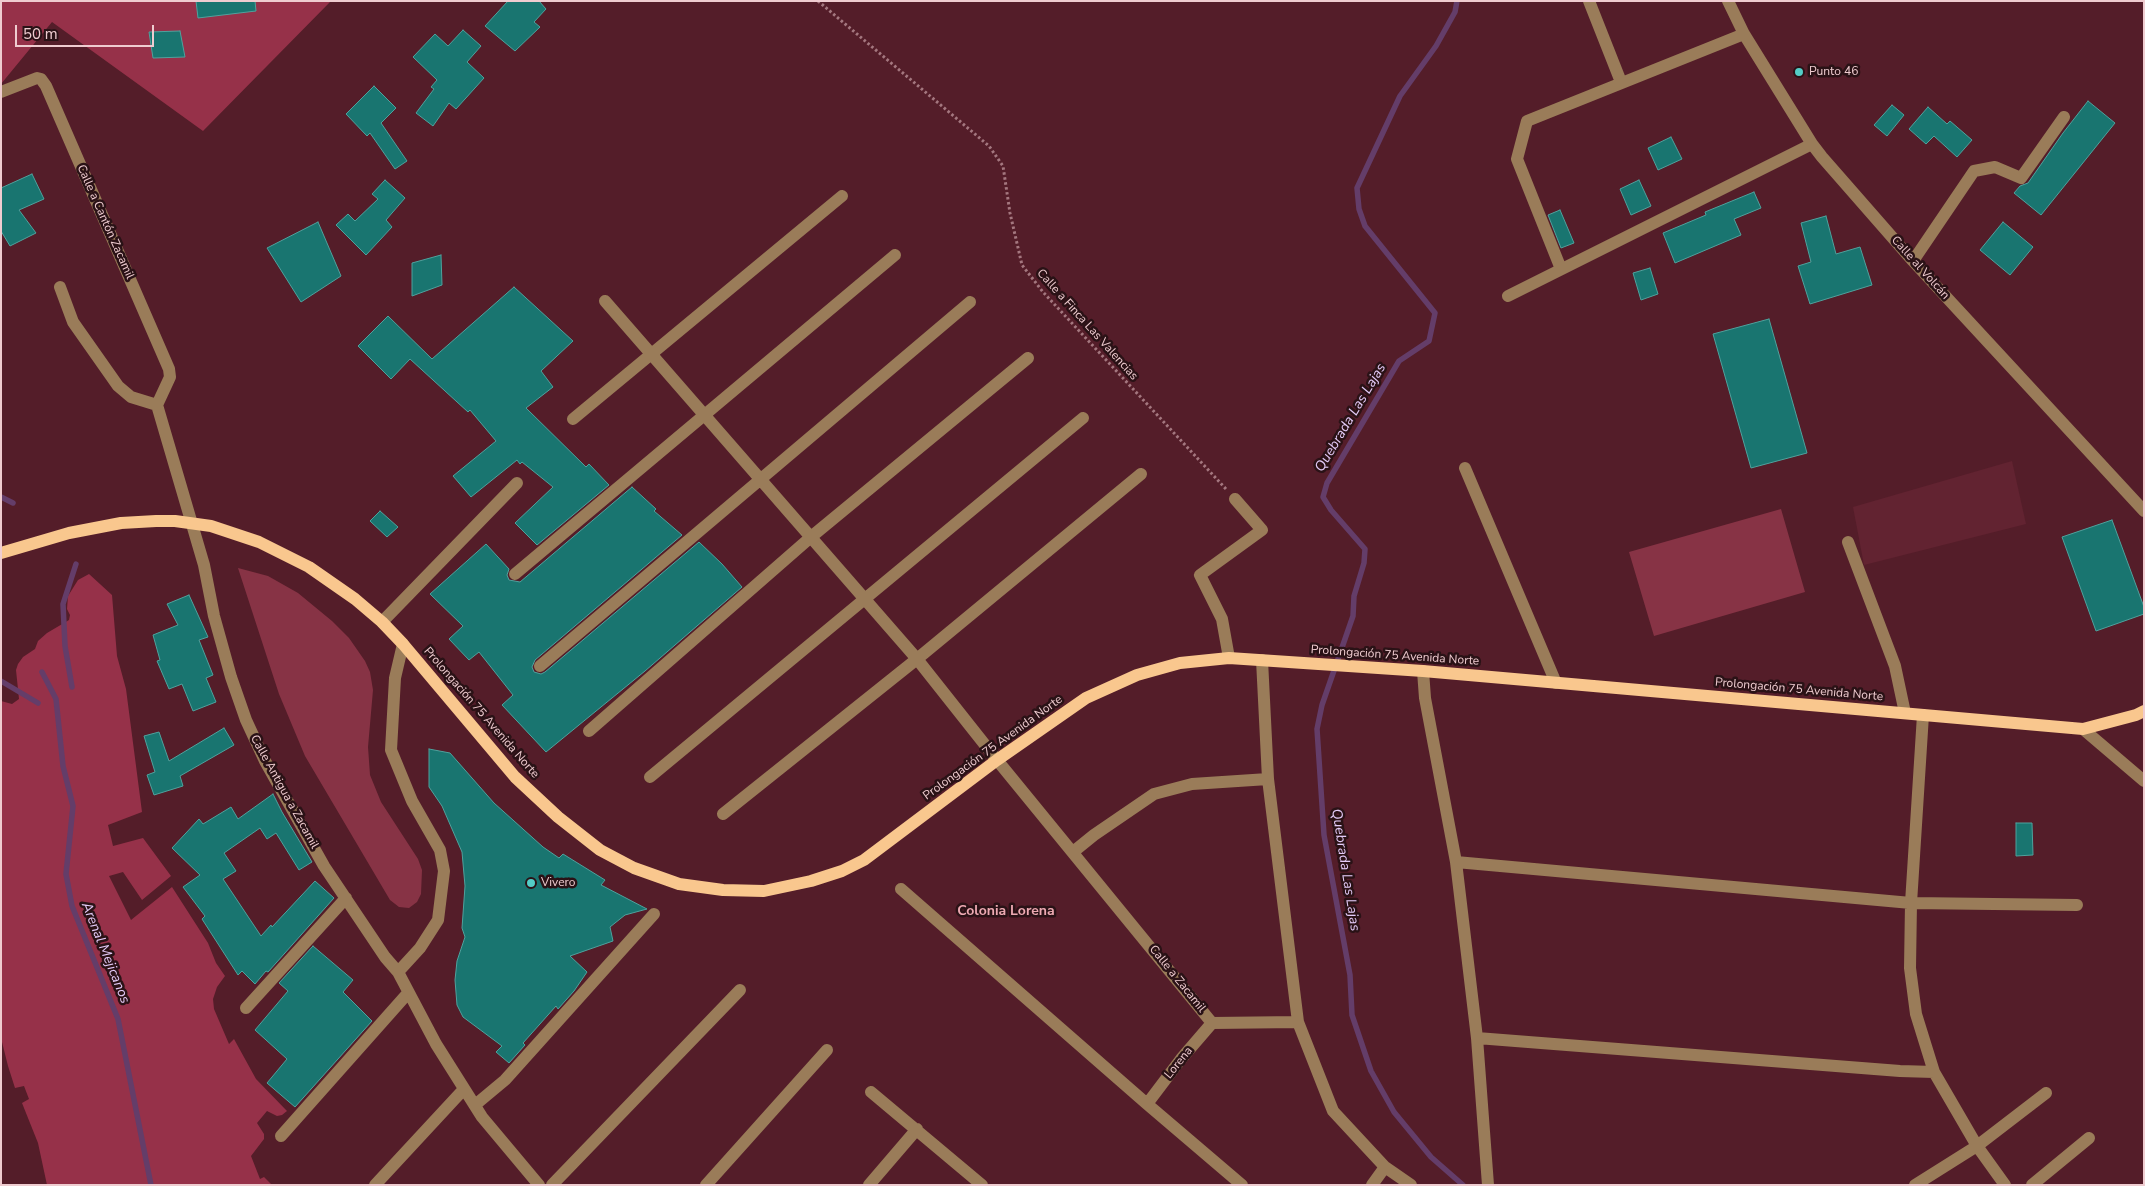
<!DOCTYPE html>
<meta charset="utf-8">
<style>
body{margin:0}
#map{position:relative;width:2145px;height:1186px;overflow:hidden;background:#541d29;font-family:"Nunito Sans",sans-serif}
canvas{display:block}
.frame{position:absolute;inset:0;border:2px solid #efccd0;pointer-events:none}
.scale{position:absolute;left:15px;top:25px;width:139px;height:22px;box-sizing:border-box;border:2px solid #efccd0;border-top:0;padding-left:6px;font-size:15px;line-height:18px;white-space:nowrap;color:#efccd0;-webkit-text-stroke:4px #2a1216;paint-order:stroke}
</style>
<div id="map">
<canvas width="2145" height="1186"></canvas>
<div class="frame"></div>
<div class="scale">50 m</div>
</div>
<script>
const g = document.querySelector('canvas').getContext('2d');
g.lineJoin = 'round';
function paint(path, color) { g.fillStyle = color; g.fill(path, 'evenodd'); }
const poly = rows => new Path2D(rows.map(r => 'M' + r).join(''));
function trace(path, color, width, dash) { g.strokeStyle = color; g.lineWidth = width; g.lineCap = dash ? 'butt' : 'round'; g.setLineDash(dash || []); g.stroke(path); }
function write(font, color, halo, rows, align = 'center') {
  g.font = font + ' "Nunito Sans",sans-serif'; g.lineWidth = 5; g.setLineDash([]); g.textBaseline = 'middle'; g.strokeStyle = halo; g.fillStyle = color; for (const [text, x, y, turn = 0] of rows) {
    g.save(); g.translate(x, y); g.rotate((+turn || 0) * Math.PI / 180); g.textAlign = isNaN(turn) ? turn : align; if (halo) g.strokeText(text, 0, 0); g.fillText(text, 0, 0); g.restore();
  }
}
const built = poly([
 [2012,461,2026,524,1864,565,1853,507]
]);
const green = poly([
 [1781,509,1805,592,1654,636,1629,552],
 [238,568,268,576,298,593,332,621,349,638,365,661,370,672,373,690,368,747,370,775,381,802,418,859,422,870,421,894,417,902,409,908,399,907,390,900,305,756,279,694]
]);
const forest = poly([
 [1,1,331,1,203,131,52,22,1,84],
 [89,574,112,595,117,656,126,689,142,812,108,825,113,846,143,838,171,876,142,900,123,872,109,876,131,920,172,887,208,943,216,963,225,976,217,987,213,999,214,1009,229,1044,234,1039,256,1079,287,1111,282,1115,277,1116,267,1111,257,1123,264,1134,264,1139,251,1156,260,1179,264,1177,272,1185,47,1185,38,1143,22,1103,29,1099,24,1086,15,1088,8,1066,1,1038,1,701,12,704,19,699,16,670,18,664,23,657,35,649,38,641,47,633,69,620,70,615,67,609,68,596,78,580]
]);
const stream = poly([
 [1457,1,1455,12,1436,46,1400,96,1357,188,1359,209,1365,226,1435,313,1429,341,1399,361,1327,483,1323,497,1331,510,1365,549,1364,563,1354,596,1353,616,1322,705,1317,729,1324,835,1350,975,1352,1015,1371,1071,1394,1112,1431,1157,1463,1185],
 [1,497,13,503],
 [42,672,56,699,63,766,73,806,66,874,72,906,118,1019,151,1185],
 [1,681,38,703],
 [72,687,65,646,63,604,76,564]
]);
const building = poly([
 [196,1,255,1,256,11,198,18,196,1],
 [508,1,539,1,546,9,534,22,540,27,515,51,485,26,508,1],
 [463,30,481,46,467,62,484,78,456,109,449,103,433,126,416,113,434,89,431,87,437,80,413,57,435,34,448,46,463,30],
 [180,31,185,57,153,58,149,32,180,31],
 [374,86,396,108,381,123,407,161,395,169,370,133,367,136,346,114,374,86],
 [2088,101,2115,123,2041,215,2014,193,2020,186,2028,183,2063,133,2088,101],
 [1892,105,1904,115,1887,136,1874,125,1892,105],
 [1928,107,1947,124,1950,121,1972,140,1957,157,1934,136,1926,144,1909,129,1928,107],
 [1671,137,1682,159,1658,170,1648,148,1671,137],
 [32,174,44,199,19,210,36,233,10,246,1,231,1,188,32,174],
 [385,180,405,198,386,220,392,227,366,255,336,225,348,214,355,221,378,199,372,194,385,180],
 [1639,180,1651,206,1631,215,1620,189,1639,180],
 [1754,192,1761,208,1734,219,1741,235,1675,263,1663,233,1706,215,1705,212,1754,192],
 [1560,210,1574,243,1561,248,1548,215,1560,210],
 [1826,216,1836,254,1860,247,1872,285,1810,304,1798,266,1811,262,1801,223,1826,216],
 [318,222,341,276,301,302,267,248,318,222],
 [2003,222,2033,247,2010,275,1980,250,2003,222],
 [441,255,442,285,412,296,412,263,441,255],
 [1650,268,1658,294,1641,300,1633,273,1650,268],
 [514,287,573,341,541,371,553,387,526,408,586,467,589,464,609,485,537,545,515,523,553,487,522,462,520,464,517,460,471,497,453,476,496,441,470,410,468,412,410,359,391,379,358,346,388,316,432,359,514,287],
 [1769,319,1807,453,1751,468,1713,334,1769,319],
 [632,487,656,509,654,511,682,535,535,660,532,667,534,672,541,674,545,672,699,542,722,564,742,587,645,671,546,752,502,705,513,695,479,652,469,660,449,639,463,626,430,594,486,544,509,569,507,575,509,580,520,582,632,487],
 [380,511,398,527,387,537,370,521,380,511],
 [2112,520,2144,607,2144,614,2096,631,2062,537,2112,520],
 [189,595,208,637,199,640,213,675,206,678,216,702,193,711,182,684,169,689,157,661,160,660,153,635,178,625,167,604,189,595],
 [224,728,234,745,180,776,183,786,154,795,147,775,155,772,144,736,159,732,169,761,224,728],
 [429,749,450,753,494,803,543,847,559,858,563,854,605,880,601,885,647,909,625,915,610,927,613,941,570,956,587,972,574,991,558,1009,556,1006,523,1043,525,1045,509,1063,496,1052,502,1046,463,1017,457,1005,455,980,457,961,465,937,462,928,465,886,462,852,442,806,429,787,429,749],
 [273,794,282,812,312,862,299,870,276,833,267,839,260,828,224,853,236,871,223,879,261,936,271,925,272,927,315,881,334,898,268,972,266,971,255,984,242,971,238,975,202,919,205,916,183,887,200,875,172,848,199,819,203,824,231,807,238,819,273,794],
 [2016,823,2032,823,2033,855,2016,856,2016,823],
 [313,946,353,980,343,992,372,1021,295,1107,267,1083,287,1059,255,1030,288,991,279,983,313,946]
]);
const path = poly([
 [818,1,989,146,1003,166,1010,213,1022,265,1043,292,1226,489]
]);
const minor = poly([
 [1589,1,1621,82],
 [1728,1,1744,34,1812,144,1822,157,1913,261,2144,511],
 [1,92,37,78,41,79,46,86,169,369,170,377,157,405],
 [1913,261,1974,171,1995,167,2021,178,2064,117],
 [1561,269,1517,159,1527,121,1744,34],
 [60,287,73,322,118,386,131,397,157,405],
 [1508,296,1812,144],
 [605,301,917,659,997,760,1212,1023,1298,1022],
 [157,405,204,565,214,616,231,677,246,720,265,761,324,866,385,957,398,972,436,1044,482,1117,539,1185],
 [573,419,842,196],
 [1465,468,1556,683],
 [1848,542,1895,666,1905,713],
 [515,574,895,255],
 [382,622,517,483],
 [1229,658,1222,619,1200,575,1262,530,1235,499],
 [1262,660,1268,779,1298,1022,1333,1111,1385,1167,1411,1185],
 [540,666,970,302],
 [1423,671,1425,698,1456,862,1477,1038,1488,1185],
 [1923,715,1911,903,1910,968,1916,1014,1934,1072,1977,1146,2005,1185],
 [2083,729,2144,781],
 [589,731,811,537,1028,358],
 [650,777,1083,418],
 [723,814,917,659,1141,474],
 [1073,852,1094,835,1154,794,1192,784,1268,779],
 [1456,862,1911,903,2077,905],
 [901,889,1147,1104,1242,1185],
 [398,972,420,948,438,920,444,871,440,850,412,801,391,750,395,678,403,644],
 [246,1008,346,898],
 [1477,1038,1900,1071,1934,1072],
 [871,1092,982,1185],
 [1147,1104,1181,1059,1212,1023],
 [475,1105,505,1080,654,914],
 [281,1136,408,993],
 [375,1185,464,1089],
 [552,1185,740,990],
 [706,1185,827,1050],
 [869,1185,917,1129],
 [1372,1185,1385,1167],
 [1915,1185,1977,1146,2046,1093],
 [2032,1185,2089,1138]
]);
const major = poly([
 [1,553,69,533,121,523,156,521,175,521,211,526,259,542,309,567,355,599,382,622,403,644,515,777,558,817,600,850,634,868,679,884,723,890,764,891,811,881,842,871,864,860,997,760,1086,698,1137,675,1180,663,1229,658,1423,671,2083,729,2136,715,2144,711]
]);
const markers = [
 [1799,72,5,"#54cdc6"],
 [531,883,5,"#54cdc6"]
];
const poiNames = [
 ["Punto 46",1809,72],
 ["Vivero",541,883]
];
const streetNames = [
 ["Calle a Cantón Zacamil",105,222,66],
 ["Calle al Volcán",1920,268,48],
 ["Calle a Finca Las Valencias",1087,325,48],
 ["Prolongación 75 Avenida Norte",1395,656,4],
 ["Prolongación 75 Avenida Norte",1799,690,5],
 ["Prolongación 75 Avenida Norte",481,713,49],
 ["Prolongación 75 Avenida Norte",993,748,-36],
 ["Calle Antigua a Zacamil",284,792,61],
 ["Calle a Zacamil",1177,979,51],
 ["Lorena",1179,1063,-51]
];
const waterNames = [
 ["Quebrada Las Lajas",1351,418,-59],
 ["Quebrada Las Lajas",1345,870,81],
 ["Arenal Mejicanos",105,953,68]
];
const neighbourhoodNames = [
 ["Colonia Lorena",1006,912]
];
paint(built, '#622331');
paint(green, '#873345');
paint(forest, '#963149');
trace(stream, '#643d69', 5.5);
paint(building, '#197570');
trace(building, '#4fa29d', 1);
trace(path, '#a4777f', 3, [2.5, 2.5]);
trace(minor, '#9a7c59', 12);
trace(major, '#f9c78e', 12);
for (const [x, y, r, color] of markers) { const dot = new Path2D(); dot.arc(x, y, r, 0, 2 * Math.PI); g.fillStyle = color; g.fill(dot); trace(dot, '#2a1216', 2); }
write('12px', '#efccd0', '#2a1216', poiNames, 'left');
write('12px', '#efccd0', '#2a1216', streetNames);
write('italic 14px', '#e4cbf8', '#2a1216', waterNames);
write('bold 14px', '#eda9b2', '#2a1216', neighbourhoodNames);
</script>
